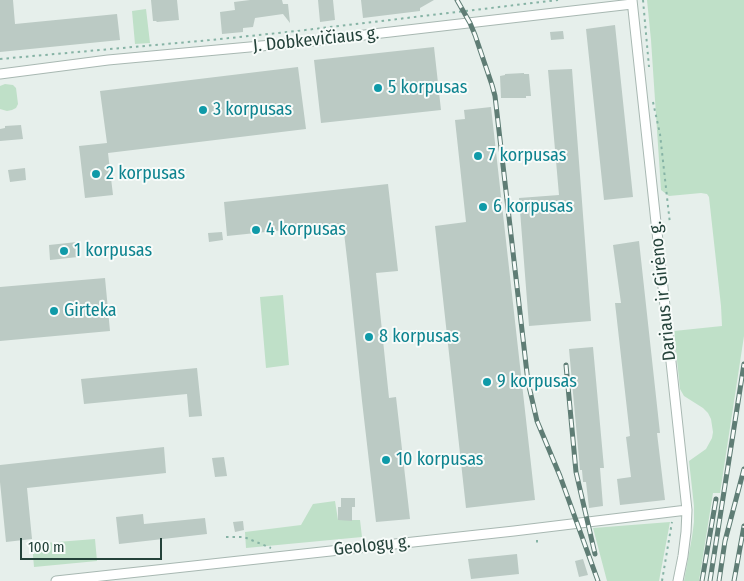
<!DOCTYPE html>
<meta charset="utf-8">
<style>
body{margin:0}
#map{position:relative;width:744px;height:581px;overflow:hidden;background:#e6efeb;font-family:"Fira Sans Condensed",sans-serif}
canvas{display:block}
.scale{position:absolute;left:20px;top:538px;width:142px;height:22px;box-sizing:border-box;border:2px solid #24423a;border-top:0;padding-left:6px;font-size:15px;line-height:18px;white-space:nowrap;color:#24423a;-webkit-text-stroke:4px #f7fbf9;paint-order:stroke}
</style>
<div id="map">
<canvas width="744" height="581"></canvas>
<div class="scale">100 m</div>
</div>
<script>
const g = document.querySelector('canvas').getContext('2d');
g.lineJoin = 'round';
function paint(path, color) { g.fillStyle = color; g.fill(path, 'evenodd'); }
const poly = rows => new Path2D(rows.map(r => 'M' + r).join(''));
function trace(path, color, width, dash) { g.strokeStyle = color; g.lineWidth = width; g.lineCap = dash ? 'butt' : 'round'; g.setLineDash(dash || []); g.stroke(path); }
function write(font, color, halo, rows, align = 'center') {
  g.font = font + ' "Fira Sans Condensed",sans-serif'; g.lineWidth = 4; g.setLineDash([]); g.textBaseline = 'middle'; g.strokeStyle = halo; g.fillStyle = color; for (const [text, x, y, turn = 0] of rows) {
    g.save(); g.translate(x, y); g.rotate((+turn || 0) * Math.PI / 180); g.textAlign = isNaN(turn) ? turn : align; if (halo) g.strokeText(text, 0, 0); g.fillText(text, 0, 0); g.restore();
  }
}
const green = poly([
 [647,0,744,0,744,336,720,493,713,493,699,581,684,581,692,537,694,522,694,506,689,461,706,449,712,438,713,432,711,419,708,413,703,408,684,396,680,389,674,331,722,326,721,306,709,197,707,194,701,193,669,196,661,190,651,40],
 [146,9,150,43,135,44,132,11],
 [5,84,13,85,16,88,18,104,16,108,12,110,7,111,0,109,0,86],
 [283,295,289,365,266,368,260,297],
 [335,501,338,520,360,520,362,537,246,548,245,532,301,525,313,504],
 [670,522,659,581,607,581,593,528],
 [95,539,97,561,34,567,32,544]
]);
const building = poly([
 [0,0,13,0,15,24,117,14,120,40,0,52],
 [151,0,177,0,179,20,157,22,156,21,153,21],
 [250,0,282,0,283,4,288,4,290,23,283,14,255,18,253,27,243,28,243,32,222,34,220,12,235,10,234,2],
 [318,0,333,0,335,20,320,22],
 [361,0,434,0,420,8,420,11,363,18],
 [615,25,633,197,604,200,586,29],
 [563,31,564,39,551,40,550,32],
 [434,47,441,110,321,123,314,60],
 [298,67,306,129,108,153,113,195,85,198,79,146,107,143,100,91],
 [572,69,591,321,529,326,519,198,559,195,548,70],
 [524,73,524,74,529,74,531,96,526,96,526,98,501,98,500,76,505,75,505,74],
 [491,107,535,500,466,508,435,226,466,222,455,120,465,119,464,110],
 [21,125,23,139,0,141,0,129,5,128,5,126],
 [25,168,26,180,10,182,8,170],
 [388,184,398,271,376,273,389,398,396,397,410,519,376,522,362,401,349,276,343,224,227,236,224,202],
 [222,232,223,240,209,242,208,233],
 [639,241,660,433,657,433,665,500,620,505,617,479,631,477,626,437,630,436,615,303,621,303,613,245],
 [77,242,78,257,50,260,49,245],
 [105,278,110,331,0,341,0,287],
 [593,347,604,468,600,468,603,506,589,508,586,482,583,482,582,470,580,470,569,349],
 [197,368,202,416,189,417,187,394,84,404,81,379],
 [164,447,166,473,27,488,32,539,6,542,0,482,0,465],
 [224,457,227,476,215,477,212,458],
 [341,498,355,498,355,507,352,507,352,521,338,520,338,507,341,507],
 [143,514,144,524,205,518,207,534,119,544,116,517],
 [243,521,244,530,235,532,233,522],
 [517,554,519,574,471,579,468,559],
 [583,559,588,575,579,577,575,561]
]);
const path = poly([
 [643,0,649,67],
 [0,59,211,40,297,31,558,0],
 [653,102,660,134,670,224],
 [226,537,244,537,271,548],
 [537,540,537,544],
 [662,581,672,522]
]);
const minor = poly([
 [632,0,687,510,686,532,683,556,678,581],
 [0,74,108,60,304,42,632,4],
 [56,581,514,531,687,510]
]);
const rail = poly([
 [457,0,470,23,475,35,492,85,495,96,528,382,537,421,560,476,598,581],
 [566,365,576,472,595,554],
 [702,581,716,499],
 [710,581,744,364],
 [719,581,725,541,744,469],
 [734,581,744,526]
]);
const markers = [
 [378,88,5,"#0f9aa8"],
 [203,110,5,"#0f9aa8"],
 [478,156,5,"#0f9aa8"],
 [96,174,5,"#0f9aa8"],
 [483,207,5,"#0f9aa8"],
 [256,230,5,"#0f9aa8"],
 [64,251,5,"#0f9aa8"],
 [54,311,5,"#0f9aa8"],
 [369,337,5,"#0f9aa8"],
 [487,382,5,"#0f9aa8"],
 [386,460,5,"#0f9aa8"]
];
const streetNames = [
 ["J. Dobkevičiaus g.",316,40,-6],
 ["Dariaus ir Girėno g.",663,291,-96],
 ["Geologų g.",372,546,-6]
];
const cultureNames = [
 ["5 korpusas",388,88],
 ["3 korpusas",213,110],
 ["7 korpusas",488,156],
 ["2 korpusas",106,174],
 ["6 korpusas",493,207],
 ["4 korpusas",266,230],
 ["1 korpusas",74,251],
 ["Girteka",64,311],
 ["8 korpusas",379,337],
 ["9 korpusas",497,382],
 ["10 korpusas",396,460]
];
paint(green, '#bfe0c8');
paint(building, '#bbcac4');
trace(minor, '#a8b8b2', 11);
trace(path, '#86b3a5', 2, [2.5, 4]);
trace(minor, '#fff', 9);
trace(rail, '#5f7d75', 5);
trace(rail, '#f7fbf9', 3, [9]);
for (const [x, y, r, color] of markers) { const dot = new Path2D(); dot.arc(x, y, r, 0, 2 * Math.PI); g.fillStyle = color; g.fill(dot); trace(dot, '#f7fbf9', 2); }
write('18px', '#24423a', '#f7fbf9', streetNames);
write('18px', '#0d838f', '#f7fbf9', cultureNames, 'left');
</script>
